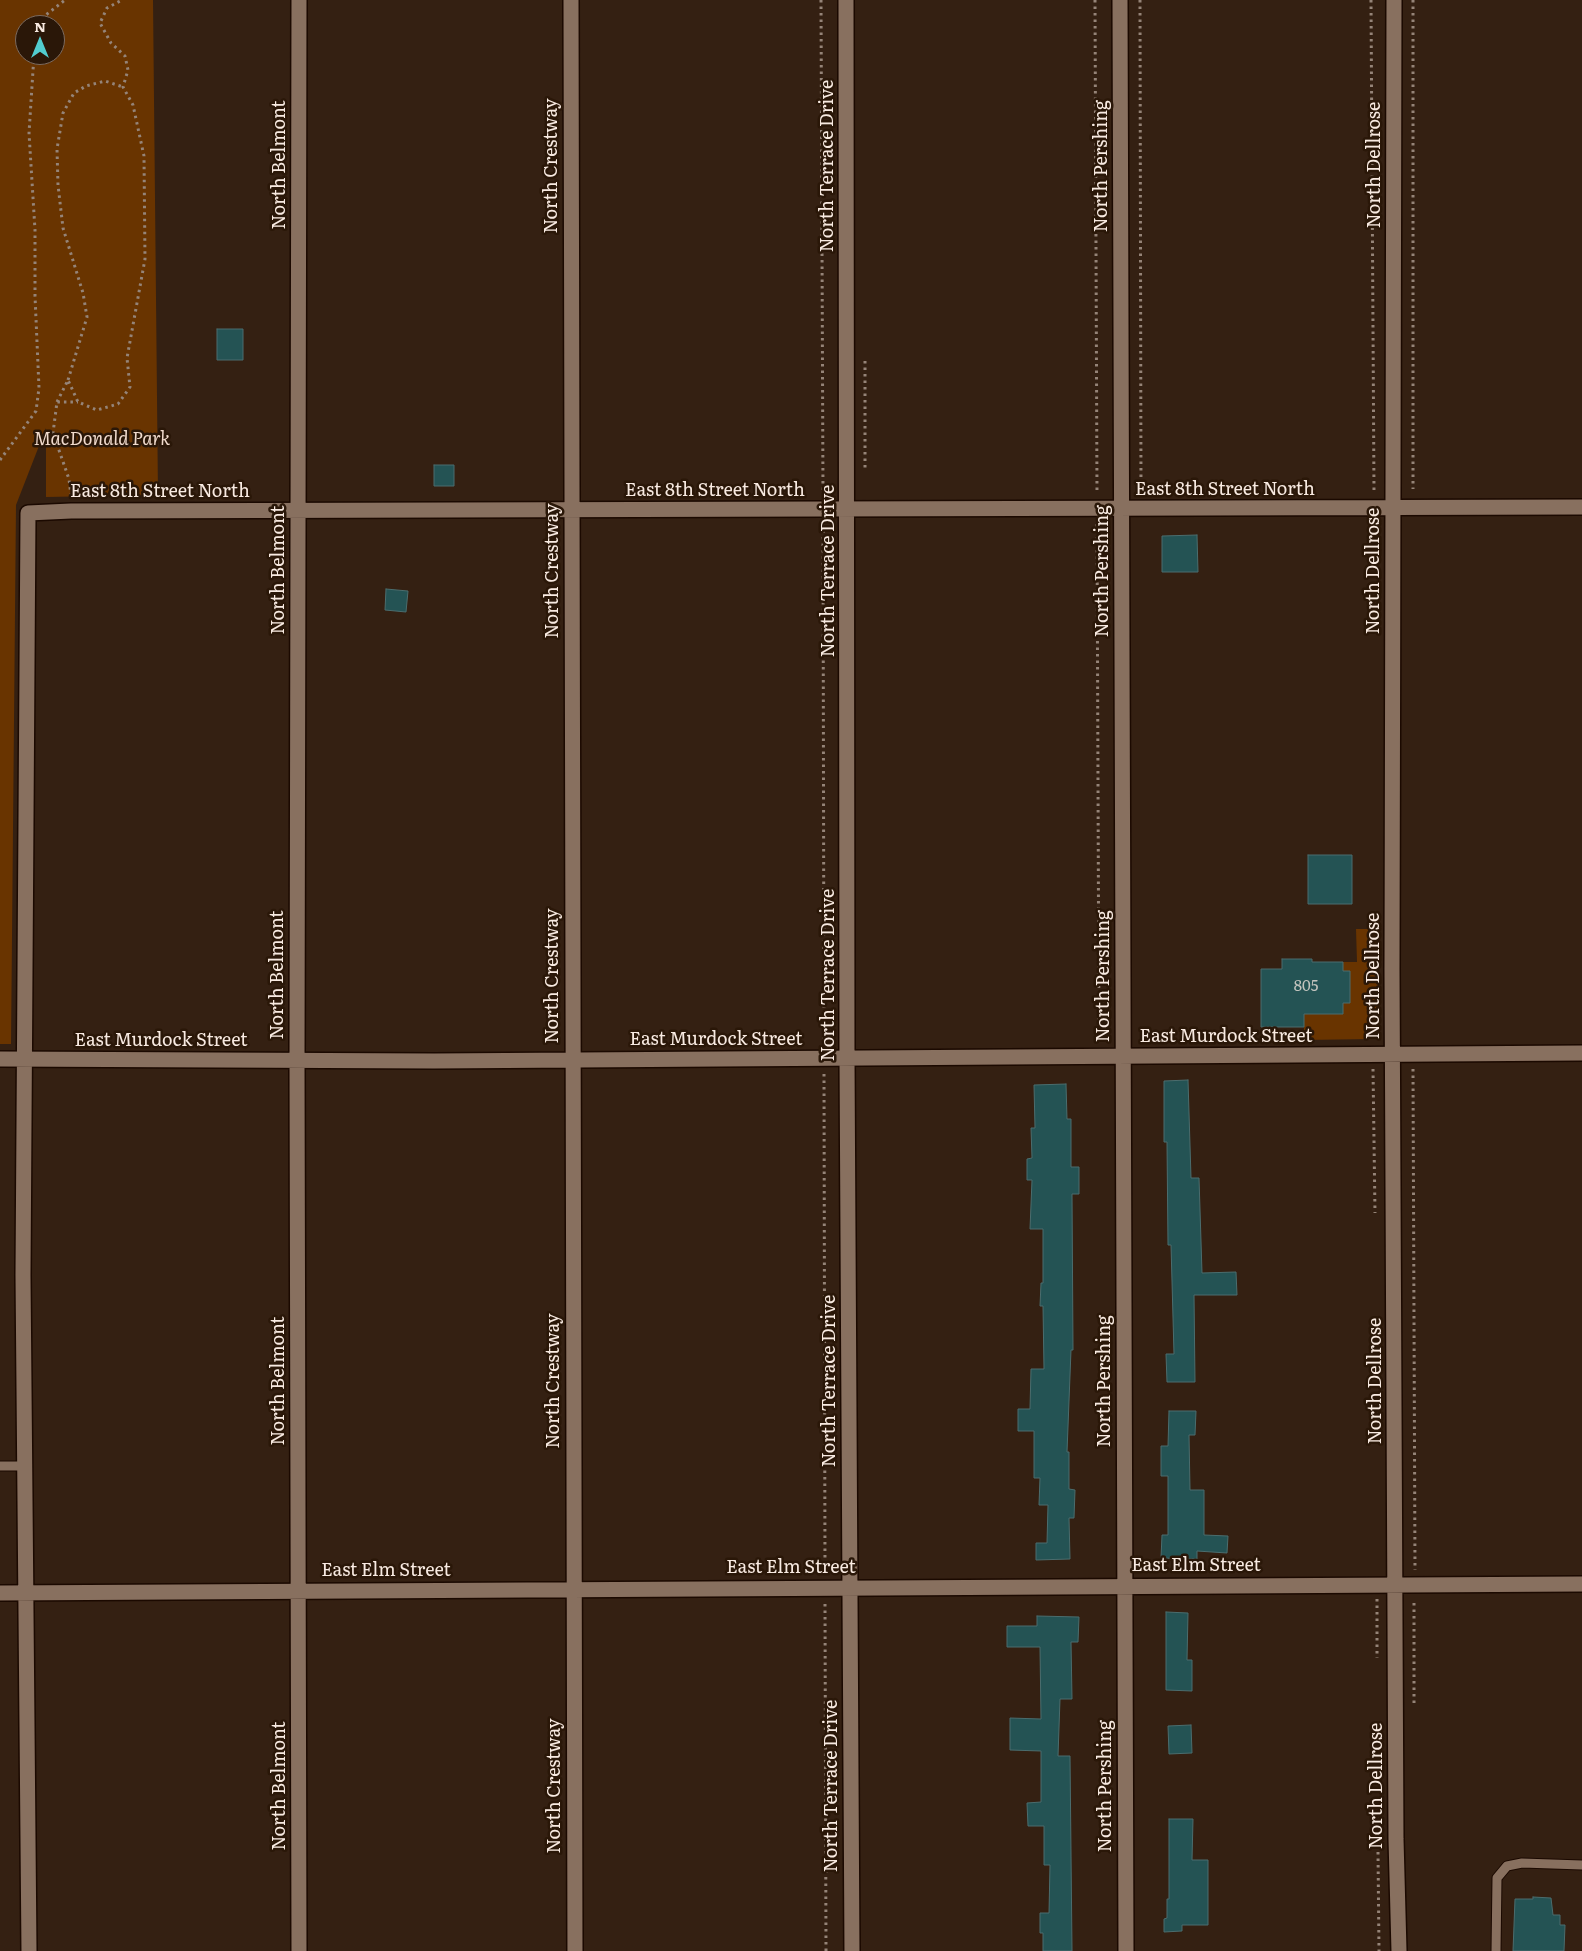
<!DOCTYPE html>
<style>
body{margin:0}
#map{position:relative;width:1582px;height:1951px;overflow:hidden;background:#342012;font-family:Literata,serif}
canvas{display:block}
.north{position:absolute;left:15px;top:15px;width:50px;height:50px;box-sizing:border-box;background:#2a1708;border:1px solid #7c6b5f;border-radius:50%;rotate:0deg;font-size:14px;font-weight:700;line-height:20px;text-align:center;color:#f8eae1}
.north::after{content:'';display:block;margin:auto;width:18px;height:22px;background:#52cdcf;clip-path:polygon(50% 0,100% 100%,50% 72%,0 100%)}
</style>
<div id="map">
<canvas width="1582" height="1951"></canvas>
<div class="north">N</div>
</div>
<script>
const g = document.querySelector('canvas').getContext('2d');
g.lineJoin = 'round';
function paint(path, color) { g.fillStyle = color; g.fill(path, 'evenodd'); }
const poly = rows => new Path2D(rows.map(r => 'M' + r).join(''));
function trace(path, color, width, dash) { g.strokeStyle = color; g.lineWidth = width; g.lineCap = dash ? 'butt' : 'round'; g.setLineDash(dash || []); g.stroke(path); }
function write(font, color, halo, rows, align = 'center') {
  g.font = font + ' Literata,serif'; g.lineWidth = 5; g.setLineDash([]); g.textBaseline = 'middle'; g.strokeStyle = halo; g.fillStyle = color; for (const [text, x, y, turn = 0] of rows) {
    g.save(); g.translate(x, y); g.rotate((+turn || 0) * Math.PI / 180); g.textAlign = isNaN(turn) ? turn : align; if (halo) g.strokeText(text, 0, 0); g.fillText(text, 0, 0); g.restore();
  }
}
const green = poly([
 [0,0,153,0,158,495,46,497,46,428,16,505,11,1044,0,1044],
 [25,25,55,25,55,55,25,55],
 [1356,929,1374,929,1378,933,1378,1035,1373,1039,1304,1040,1304,1014,1343,1014,1343,1003,1350,1003,1350,972,1343,971,1343,962,1357,962]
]);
const building = poly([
 [217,329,243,329,243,360,217,360,217,329],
 [434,465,454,465,454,486,434,486,434,465],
 [1197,535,1198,572,1162,572,1162,536,1197,535],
 [386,589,408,591,406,612,385,610,386,589],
 [1308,855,1352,855,1352,904,1308,904,1308,855],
 [1282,959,1312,959,1312,962,1343,962,1343,971,1350,971,1350,1003,1343,1003,1343,1014,1304,1014,1304,1027,1261,1027,1261,969,1282,969,1282,959],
 [1188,1080,1191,1178,1199,1178,1202,1273,1236,1272,1237,1295,1194,1295,1195,1382,1167,1382,1166,1354,1174,1354,1171,1245,1168,1245,1167,1142,1164,1142,1164,1081,1188,1080],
 [1066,1084,1067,1119,1071,1119,1071,1167,1079,1167,1079,1194,1072,1194,1073,1350,1071,1350,1067,1452,1069,1452,1069,1489,1075,1490,1074,1518,1069,1518,1070,1559,1036,1560,1036,1543,1047,1543,1048,1505,1039,1505,1040,1478,1034,1478,1034,1431,1018,1431,1018,1409,1030,1409,1031,1369,1044,1369,1043,1306,1040,1306,1041,1283,1043,1283,1043,1229,1030,1229,1032,1180,1027,1180,1027,1159,1032,1158,1031,1128,1035,1128,1034,1085,1066,1084],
 [1169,1411,1196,1411,1195,1435,1189,1435,1190,1490,1204,1490,1204,1535,1228,1536,1227,1553,1197,1551,1197,1559,1161,1558,1162,1535,1168,1535,1168,1476,1161,1476,1161,1446,1168,1446,1169,1411],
 [1166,1612,1188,1613,1187,1660,1192,1660,1192,1691,1166,1690,1166,1612],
 [1037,1616,1079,1617,1078,1642,1071,1642,1072,1699,1060,1699,1058,1756,1070,1756,1072,1951,1043,1951,1043,1933,1040,1933,1040,1913,1049,1913,1050,1865,1044,1865,1044,1826,1028,1826,1027,1803,1041,1802,1041,1751,1010,1750,1010,1718,1041,1719,1040,1647,1007,1647,1007,1626,1037,1626,1037,1616],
 [1191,1725,1192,1753,1169,1754,1168,1726,1191,1725],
 [1169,1819,1193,1819,1192,1860,1208,1860,1208,1925,1182,1925,1182,1931,1164,1932,1164,1919,1167,1918,1167,1899,1169,1899,1169,1819],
 [1533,1897,1551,1898,1553,1915,1560,1915,1560,1925,1565,1925,1564,1951,1513,1951,1515,1899,1533,1899,1533,1897]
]);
const path = poly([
 [821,0,823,493],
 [1095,0,1097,493],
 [1140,0,1141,494],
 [1371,0,1374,492],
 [1413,0,1413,489],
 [40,25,42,18,65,0],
 [865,361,865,471],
 [68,380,87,317,83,293,63,228,58,185,57,149,63,113,74,93,86,86,105,81,123,87],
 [57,402,68,380,78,402,97,410,118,404,130,387,127,358,145,259,144,156,133,105,123,87,128,70,125,56,111,43,100,23,107,8,122,0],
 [0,460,36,411,39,388,35,296,35,230,29,133,34,55],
 [71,496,69,479,53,433,57,402,78,402],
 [823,524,824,1043],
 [1097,524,1099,1039],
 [1373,1069,1375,1213],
 [1413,1069,1415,1570],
 [824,1074,825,1573],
 [1377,1599,1377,1658],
 [825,1604,826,1951],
 [1414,1703,1414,1599],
 [1378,1852,1379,1951]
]);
const lane = poly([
 [0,1466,26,1466],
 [1496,1951,1497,1878,1507,1866,1522,1863,1582,1865]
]);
const street = poly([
 [299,0,297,1061,299,1951],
 [571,0,575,1951],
 [846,0,847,1058,852,1951],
 [1120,0,1126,1951],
 [1394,0,1392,968,1396,1839,1399,1951],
 [0,1059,434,1061,1582,1053],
 [0,1593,1582,1584],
 [29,1951,23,1275,28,513,71,511,1582,507]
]);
const numberNames = [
 ["805",1306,987]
];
const streetNames = [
 ["North Belmont",280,165,-90],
 ["North Dellrose",1375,165,-90],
 ["North Crestway",552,166,-90],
 ["North Terrace Drive",828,166,-90],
 ["North Pershing",1102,166,-90],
 ["East 8th Street North",1225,490],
 ["East 8th Street North",715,491],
 ["East 8th Street North",160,492],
 ["North Belmont",279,570,-90],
 ["North Crestway",553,571,-90],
 ["North Terrace Drive",829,571,-90],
 ["North Pershing",1103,571,-90],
 ["North Dellrose",1374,571,-90],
 ["North Belmont",278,975,-90],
 ["North Terrace Drive",829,975,-90],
 ["North Crestway",553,976,-90],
 ["North Pershing",1104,976,-90],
 ["North Dellrose",1374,976,-90],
 ["East Murdock Street",1226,1037],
 ["East Murdock Street",716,1040],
 ["East Murdock Street",161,1041],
 ["North Belmont",279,1381,-90],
 ["North Crestway",554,1381,-90],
 ["North Terrace Drive",830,1381,-90],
 ["North Pershing",1105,1381,-90],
 ["North Dellrose",1376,1381,-90],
 ["East Elm Street",1196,1566],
 ["East Elm Street",791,1568],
 ["East Elm Street",386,1571],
 ["North Belmont",280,1786,-90],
 ["North Crestway",555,1786,-90],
 ["North Terrace Drive",832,1786,-90],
 ["North Pershing",1106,1786,-90],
 ["North Dellrose",1377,1786,-90]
];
const parkNames = [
 ["MacDonald Park",102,440]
];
paint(green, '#693400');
paint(building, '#245354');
trace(building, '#4b6d6e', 1);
trace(lane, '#1b0900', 11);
trace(street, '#1b0900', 18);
trace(path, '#958478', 3, [2.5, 4]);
trace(lane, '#88705f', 9);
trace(street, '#88705f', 15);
write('15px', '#c3c4be', null, numberNames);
write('18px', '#f8eae1', '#2a1708', streetNames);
write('italic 18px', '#f1dbcd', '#2a1708', parkNames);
</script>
